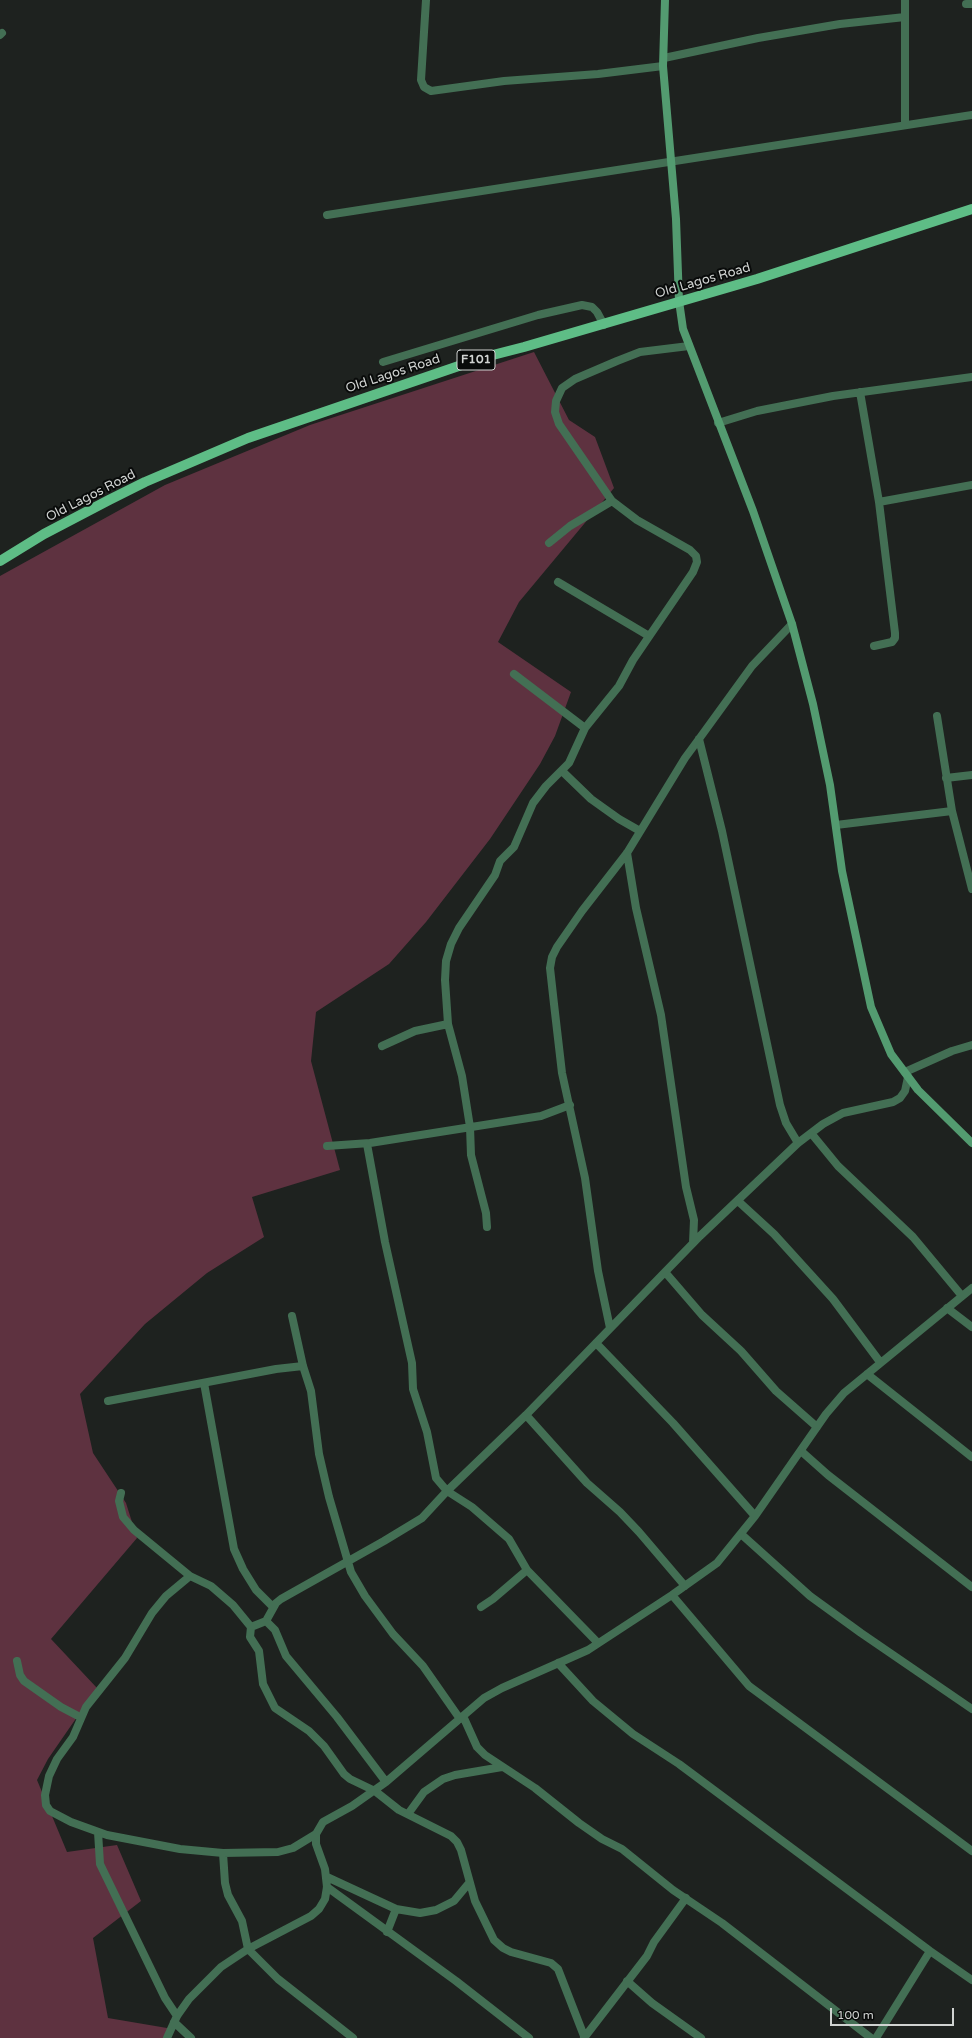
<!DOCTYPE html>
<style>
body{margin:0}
#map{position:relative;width:972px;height:2038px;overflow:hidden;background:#1e221f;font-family:"Varela Round",sans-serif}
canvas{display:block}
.scale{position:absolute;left:830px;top:2008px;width:124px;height:18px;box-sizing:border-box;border:2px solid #d0d3d1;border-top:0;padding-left:5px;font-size:12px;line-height:14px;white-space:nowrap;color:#d0d3d1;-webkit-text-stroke:3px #090b0a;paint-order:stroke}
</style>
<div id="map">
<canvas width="972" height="2038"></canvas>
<div class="scale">100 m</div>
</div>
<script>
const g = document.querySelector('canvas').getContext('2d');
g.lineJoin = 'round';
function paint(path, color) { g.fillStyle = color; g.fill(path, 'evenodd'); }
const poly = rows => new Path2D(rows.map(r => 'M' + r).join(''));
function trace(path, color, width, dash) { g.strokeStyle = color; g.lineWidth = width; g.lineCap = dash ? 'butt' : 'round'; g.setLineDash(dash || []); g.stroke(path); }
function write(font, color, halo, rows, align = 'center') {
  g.font = font + ' "Varela Round",sans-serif'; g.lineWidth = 4; g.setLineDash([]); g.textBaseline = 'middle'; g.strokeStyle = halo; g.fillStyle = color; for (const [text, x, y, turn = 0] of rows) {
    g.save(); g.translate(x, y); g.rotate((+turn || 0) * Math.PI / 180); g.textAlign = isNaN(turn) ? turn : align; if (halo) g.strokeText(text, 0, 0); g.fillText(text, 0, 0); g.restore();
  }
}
const green = poly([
 [534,352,569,420,595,437,614,488,519,602,498,642,571,692,555,736,540,764,490,839,426,922,389,964,316,1012,311,1061,340,1170,252,1197,264,1237,207,1273,145,1324,80,1394,93,1453,126,1503,137,1538,51,1639,97,1688,48,1759,37,1780,67,1852,117,1845,141,1901,93,1938,108,2018,167,2028,167,2038,0,2038,0,576,165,485,310,425]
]);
const street = poly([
 [426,0,421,80,424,87,431,91,504,81,598,74,663,66],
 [905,0,905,125],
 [966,4,972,4],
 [0,35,2,33],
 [664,58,758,38,840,24,905,17],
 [327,215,972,115],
 [383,362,538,315,582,305,592,307,597,312,604,325],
 [860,392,879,502,895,633,895,638,892,642,874,646],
 [718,423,757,411,833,396,972,377],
 [879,502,972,485],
 [549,543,570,526,612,501],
 [558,582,649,636],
 [514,674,585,728],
 [937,716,952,811,972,889],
 [699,739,722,831,780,1105,786,1123,798,1143],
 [562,771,591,799,619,819,640,831],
 [946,778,972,775],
 [836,825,952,811],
 [627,853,636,908,661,1015,686,1187,694,1220,693,1243],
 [382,1046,415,1031,448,1024],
 [905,1072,952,1051,972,1045],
 [811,1133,838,1166,913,1237,962,1296],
 [367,1144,385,1242,412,1363,413,1389,427,1432,436,1478,447,1491,472,1507,509,1539,527,1570,598,1643],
 [327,1146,370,1143,541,1116,570,1105],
 [738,1201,774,1234,833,1299,880,1362],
 [487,1227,486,1213,471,1155,470,1127,462,1076,448,1024,445,980,446,961,451,944,459,928,495,875,500,861,514,847,533,803,546,786,569,763,585,728,619,686,633,660,693,572,697,562,696,556,690,550,637,520,612,501,559,424,555,412,556,401,562,388,575,379,617,361,640,352,689,346],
 [665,1272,702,1315,741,1351,776,1391,817,1427],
 [947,1308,972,1327],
 [292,1316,303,1366,311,1391,319,1454,329,1497,351,1572,365,1596,393,1634,423,1666,460,1719],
 [610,1328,598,1271,585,1178,562,1073,554,1004,550,968,552,957,557,947,582,911,627,853,685,758,699,739,752,666,792,624],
 [596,1343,673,1423,755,1516],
 [867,1374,972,1457],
 [204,1383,234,1549,243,1569,256,1590,273,1607],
 [108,1401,276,1369,303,1366],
 [526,1415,587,1483,620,1512,639,1532,685,1586],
 [801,1451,828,1475,972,1587],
 [121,1493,119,1501,123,1517,134,1530,190,1576,211,1586,233,1605,251,1627],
 [741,1534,810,1596,861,1633,972,1709],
 [190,1576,166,1596,152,1613,125,1658,86,1707,73,1737,57,1759,49,1776,45,1795,46,1805,50,1811,71,1822,107,1835,180,1849,223,1853,278,1852,293,1848,316,1834],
 [672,1595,749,1686,972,1851],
 [481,1607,493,1599,527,1570],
 [266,1621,275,1630,286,1656,337,1717,386,1782],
 [17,1661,20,1675,24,1681,61,1707,80,1717],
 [558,1663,593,1701,633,1734,679,1764,930,1951,972,1980],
 [463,1716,477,1747,485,1755,535,1788,579,1823,602,1839,622,1849,673,1890,722,1923,871,2038],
 [408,1814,424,1792,443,1779,455,1775,502,1767],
 [98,1832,100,1864,165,1998,177,2016],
 [223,1853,225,1883,228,1895,242,1921,248,1949,278,1979,353,2038],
 [327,1877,396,1909,420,1913,436,1910,454,1901,469,1883],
 [327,1887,456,1981,529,2038],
 [387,1932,396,1909],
 [627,1981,652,2003,701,2038],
 [174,2022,191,2038],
 [584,2036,558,1969,551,1963,511,1952,503,1948,494,1940,475,1901,461,1850,457,1842,451,1836,399,1810,375,1791,350,1779,344,1774,324,1746,309,1731,275,1708,263,1684,259,1651,250,1637,251,1627,266,1621,276,1603,281,1599,384,1541,422,1518,447,1491,526,1415,700,1236,798,1143,823,1124,843,1113,893,1102,900,1098,905,1091,908,1077],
 [167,2038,177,2016,189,1999,221,1967,248,1949,311,1916,319,1909,325,1899,327,1887,325,1869,316,1844,316,1834,323,1822,352,1806,386,1782,484,1698,502,1688,588,1650,672,1595,717,1563,755,1516,826,1414,844,1393,972,1288],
 [584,2038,647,1956,654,1942,686,1898],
 [876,2038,930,1951]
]);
const secondary = poly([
 [665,0,663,66,676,219,679,301,683,329,753,511,792,624,813,704,830,785,842,871,871,1007,891,1054,918,1090,972,1143]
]);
const primary = poly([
 [0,561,44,534,109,500,145,482,248,438,485,357,524,347,757,279,972,209]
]);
const shields = [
 [476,360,38]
];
const shieldNames = [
 ["F101",476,360]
];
const streetNames = [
 ["Old Lagos Road",703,281,-16],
 ["Old Lagos Road",393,374,-18],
 ["Old Lagos Road",91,496,-27]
];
paint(green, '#5e3240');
trace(street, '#436f54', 8);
trace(secondary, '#539b70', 8);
trace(primary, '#5ebd86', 10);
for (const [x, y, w] of shields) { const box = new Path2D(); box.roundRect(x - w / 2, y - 10, w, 20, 3); g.fillStyle = '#090b0a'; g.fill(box); trace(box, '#d0d3d1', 1); }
write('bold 12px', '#d0d3d1', null, shieldNames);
write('13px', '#d0d3d1', '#090b0a', streetNames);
</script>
